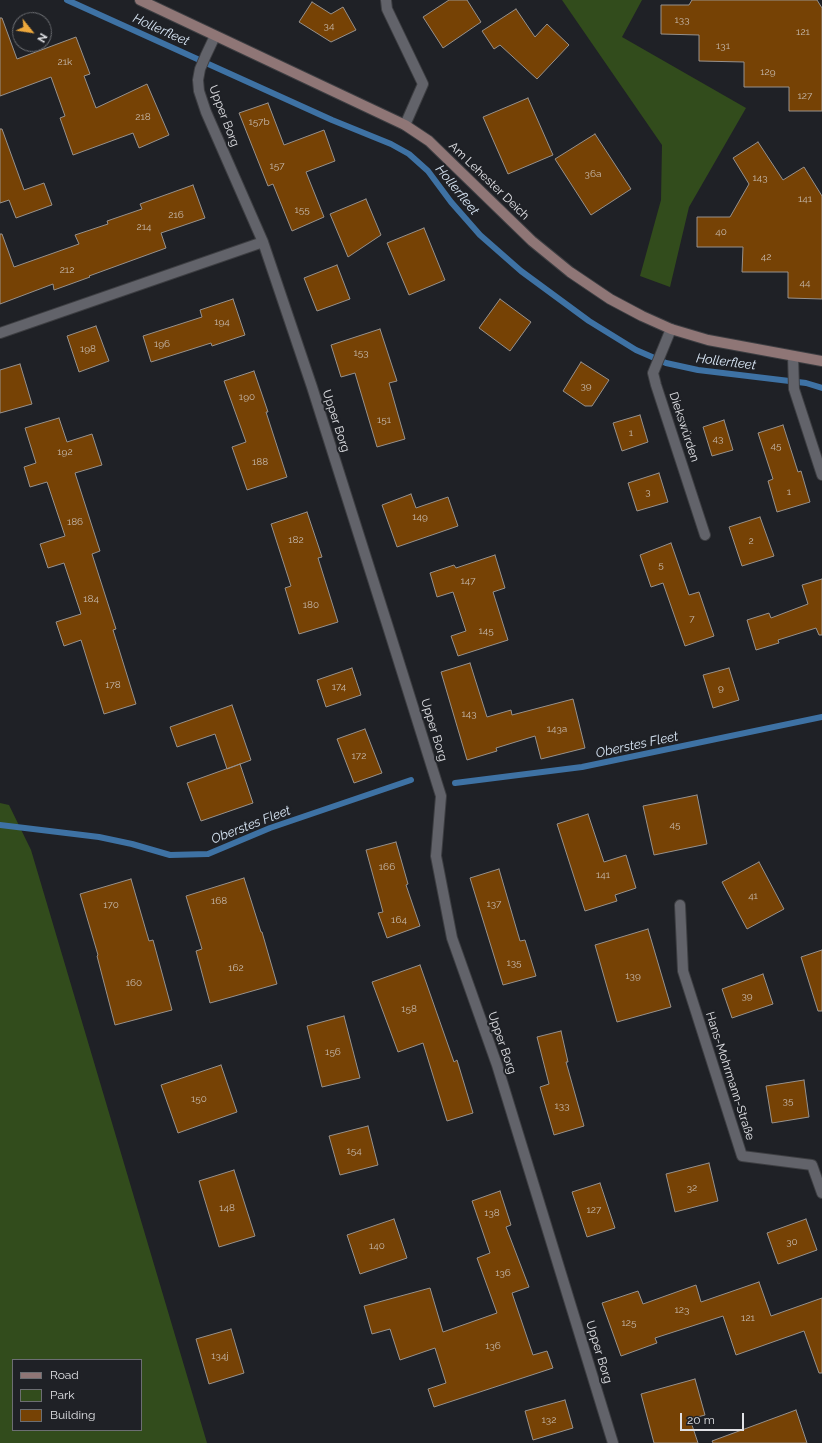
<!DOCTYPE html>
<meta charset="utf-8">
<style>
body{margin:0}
#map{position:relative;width:822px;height:1443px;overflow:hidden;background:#1f2126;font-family:Raleway,sans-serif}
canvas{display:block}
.legend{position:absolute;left:12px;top:1359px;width:130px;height:72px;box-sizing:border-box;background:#1f2126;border:1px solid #6c6e72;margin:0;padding:5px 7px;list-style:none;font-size:12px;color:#e0e1e5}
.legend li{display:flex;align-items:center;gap:8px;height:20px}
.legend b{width:20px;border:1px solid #6c6e72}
.north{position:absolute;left:12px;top:12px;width:40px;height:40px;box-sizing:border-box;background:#1f2126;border:1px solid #6c6e72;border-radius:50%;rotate:120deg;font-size:11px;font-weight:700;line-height:16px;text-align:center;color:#e0e1e5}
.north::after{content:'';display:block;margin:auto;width:14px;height:18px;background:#eda83c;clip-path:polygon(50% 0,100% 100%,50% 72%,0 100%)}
.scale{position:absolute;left:680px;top:1413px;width:64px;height:18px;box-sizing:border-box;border:2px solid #e0e1e5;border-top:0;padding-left:5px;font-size:12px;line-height:14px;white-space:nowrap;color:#e0e1e5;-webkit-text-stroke:3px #1f2126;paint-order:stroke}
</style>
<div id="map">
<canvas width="822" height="1443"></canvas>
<ul class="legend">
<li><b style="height:5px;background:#8f7676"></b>Road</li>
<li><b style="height:11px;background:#324c1c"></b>Park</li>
<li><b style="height:11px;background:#764205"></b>Building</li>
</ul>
<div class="north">N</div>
<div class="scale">20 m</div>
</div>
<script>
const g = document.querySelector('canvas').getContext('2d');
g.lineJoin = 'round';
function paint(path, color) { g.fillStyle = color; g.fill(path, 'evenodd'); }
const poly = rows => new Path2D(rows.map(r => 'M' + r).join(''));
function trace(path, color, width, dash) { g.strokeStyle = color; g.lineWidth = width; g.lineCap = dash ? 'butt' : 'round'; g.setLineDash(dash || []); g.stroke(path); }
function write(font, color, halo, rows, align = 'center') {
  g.font = font + ' Raleway,sans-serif'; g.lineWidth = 4; g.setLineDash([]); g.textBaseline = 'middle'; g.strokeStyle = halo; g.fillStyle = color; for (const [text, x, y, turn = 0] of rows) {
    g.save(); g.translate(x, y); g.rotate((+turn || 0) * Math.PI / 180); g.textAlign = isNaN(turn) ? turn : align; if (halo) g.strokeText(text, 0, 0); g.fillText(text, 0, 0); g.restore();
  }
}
const green = poly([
 [562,0,642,0,622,37,746,108,689,207,670,287,640,276,661,200,662,145],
 [0,803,9,805,31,850,207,1443,0,1443],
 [13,1360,141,1360,141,1430,13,1430]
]);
const stream = poly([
 [67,0,332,120,391,144,409,154,428,171,451,202,480,235,521,271,589,321,636,350,666,363,698,370,806,383,822,388],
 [455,783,582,767,822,717],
 [0,825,99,837,132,844,170,855,208,854,270,828,411,780]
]);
const building = poly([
 [449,0,467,0,481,22,443,48,423,17,449,0],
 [692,0,817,0,822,8,822,111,789,111,789,87,744,87,744,62,699,61,699,35,661,34,661,5,689,5,692,0],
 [312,2,331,14,343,7,356,30,331,42,299,22,312,2],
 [516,9,535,37,547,24,569,45,537,79,500,45,494,49,482,31,516,9],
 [0,18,2,18,17,59,76,37,90,74,84,76,96,108,147,84,169,135,139,148,133,133,73,155,60,118,65,116,51,77,0,96,0,18],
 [528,98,553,155,508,174,483,117,528,98],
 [268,103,284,145,324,130,335,161,306,172,324,217,292,231,273,184,268,186,239,113,268,103],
 [0,129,2,129,24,190,44,183,52,205,16,218,9,200,0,203,0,129],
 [595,134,631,189,591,215,555,159,595,134],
 [758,142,783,180,804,167,822,196,822,299,788,298,788,272,742,272,743,247,697,247,697,217,730,217,749,184,733,158,758,142],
 [193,185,205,218,161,233,166,248,89,276,90,277,54,290,53,284,0,304,0,234,2,234,14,267,79,244,75,235,108,224,107,221,142,209,140,204,193,185],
 [366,199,381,235,348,257,330,214,366,199],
 [424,228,445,280,409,295,387,243,424,228],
 [337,265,350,299,317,311,304,278,337,265],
 [233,299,245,335,212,346,211,343,151,362,143,336,202,317,200,310,233,299],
 [500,299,531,322,510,351,479,328,500,299],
 [96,326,109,361,79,372,67,336,96,326],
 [380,329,397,381,389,383,405,439,377,447,355,373,341,377,331,345,380,329],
 [581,362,609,380,592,406,585,406,563,391,581,362],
 [20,364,32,404,0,413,0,370,20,364],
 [254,371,268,412,266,412,287,477,247,490,232,447,246,442,224,381,254,371],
 [640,415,648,442,622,451,613,423,640,415],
 [59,418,67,442,92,434,102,465,75,473,100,551,92,554,116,629,113,630,136,704,104,714,81,640,64,646,56,622,81,614,64,563,48,568,40,544,65,536,47,482,30,487,24,467,36,463,25,428,59,418],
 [724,420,733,450,712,456,703,427,724,420],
 [783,425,798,472,801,471,810,502,777,512,768,481,773,479,758,433,783,425],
 [659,473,668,502,637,511,628,483,659,473],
 [411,494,416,508,448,497,458,526,397,547,382,505,411,494],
 [307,512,322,557,318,558,338,622,299,634,285,588,291,586,271,524,307,512],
 [760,517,774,556,742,566,729,527,760,517],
 [671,543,689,595,699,592,714,636,685,646,663,583,651,587,640,555,671,543],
 [495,555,505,588,493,592,508,640,458,656,451,636,466,631,453,592,437,597,430,573,454,565,456,568,495,555],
 [822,579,822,635,819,635,816,628,778,640,779,643,756,650,747,620,769,613,771,618,808,604,802,585,822,579],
 [470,663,487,717,511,710,512,715,573,699,585,748,541,759,535,736,496,748,497,751,467,760,441,672,470,663],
 [352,668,361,695,326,707,317,680,352,668],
 [729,668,739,700,713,708,703,675,729,668],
 [232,705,251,760,227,769,215,734,177,747,170,727,232,705],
 [365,729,382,773,354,783,337,739,365,729],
 [240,764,253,803,201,821,187,783,240,764],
 [697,795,707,844,654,855,643,806,697,795],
 [588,814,604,862,626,855,636,888,615,895,617,901,585,911,557,824,588,814],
 [396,842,408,884,406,885,420,926,387,938,378,913,383,912,366,850,396,842],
 [759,862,784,909,747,929,722,882,759,862],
 [499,869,520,941,525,940,536,976,503,985,470,878,499,869],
 [244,878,261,932,262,932,277,984,210,1003,196,951,202,949,186,896,244,878],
 [131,879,149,941,153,940,172,1010,115,1025,97,956,98,955,80,894,131,879],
 [648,929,671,1007,617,1022,595,945,648,929],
 [822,950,822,1011,818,1011,801,957,822,950],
 [420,965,454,1062,457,1060,473,1113,447,1121,423,1043,398,1052,372,982,420,965],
 [763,974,773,1004,732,1018,722,989,763,974],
 [344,1016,360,1078,322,1087,307,1026,344,1016],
 [561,1031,568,1062,566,1062,584,1126,554,1135,540,1087,549,1084,537,1037,561,1031],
 [221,1065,237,1112,178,1133,161,1085,221,1065],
 [804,1080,809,1117,772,1123,766,1086,804,1080],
 [368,1126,378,1165,340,1175,329,1136,368,1126],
 [709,1163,718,1201,675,1212,666,1174,709,1163],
 [234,1170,255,1236,219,1247,199,1181,234,1170],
 [600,1183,615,1228,587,1237,572,1192,600,1183],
 [500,1191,511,1225,506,1227,529,1287,512,1293,533,1355,547,1351,553,1368,434,1407,428,1389,446,1383,435,1348,400,1360,390,1329,372,1334,364,1306,430,1288,443,1332,497,1313,477,1258,490,1253,472,1201,500,1191],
 [394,1219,407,1258,360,1274,347,1235,394,1219],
 [806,1219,817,1250,778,1264,767,1233,806,1219],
 [759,1282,771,1316,822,1298,822,1373,819,1373,804,1331,736,1355,723,1316,655,1338,657,1343,621,1356,602,1303,638,1291,643,1304,696,1285,701,1302,759,1282],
 [231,1329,244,1373,209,1384,196,1339,231,1329],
 [695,1379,705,1415,690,1419,698,1443,654,1443,641,1394,695,1379],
 [565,1400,573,1428,533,1440,525,1411,565,1400],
 [796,1410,807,1443,713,1443,712,1441,796,1410]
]);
const street = poly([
 [386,0,387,9,423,84,405,125],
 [215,36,206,55,200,69,198,80,199,91,206,112,263,242,312,387,388,627,441,796,436,856,452,938,497,1065,613,1443],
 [671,329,653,373,656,385,705,535],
 [0,333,263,242],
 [793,356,794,389,822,475],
 [680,905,683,971,742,1156,812,1165,822,1193]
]);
const secondary = poly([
 [140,0,405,125,429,141,532,241,570,272,610,299,642,316,671,329,708,340,822,361]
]);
const numberNames = [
 ["133",682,20],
 ["34",329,26],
 ["121",803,32],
 ["131",723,46],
 ["21k",65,62],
 ["129",768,72],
 ["127",805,96],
 ["218",143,117],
 ["157b",259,122],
 ["157",277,166],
 ["36a",593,174],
 ["143",760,178],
 ["141",805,199],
 ["155",302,210],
 ["216",176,215],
 ["214",144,227],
 ["40",721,232],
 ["42",766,257],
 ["212",67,270],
 ["44",805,283],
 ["194",222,322],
 ["196",162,344],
 ["198",88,349],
 ["153",361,353],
 ["39",586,386],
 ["190",247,397],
 ["151",384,420],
 ["1",631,433],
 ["43",718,439],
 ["45",776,446],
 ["192",65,452],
 ["188",260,462],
 ["3",648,492],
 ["1",789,492],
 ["149",420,517],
 ["186",75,522],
 ["182",296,540],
 ["2",751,541],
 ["5",661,565],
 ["147",468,581],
 ["184",91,599],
 ["180",311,605],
 ["7",692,619],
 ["145",486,631],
 ["178",113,685],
 ["174",339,687],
 ["9",721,688],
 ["143",469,714],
 ["143a",557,729],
 ["172",359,756],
 ["45",675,825],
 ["166",387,867],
 ["141",603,875],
 ["41",753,896],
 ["168",219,901],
 ["137",494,904],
 ["170",111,905],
 ["164",399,920],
 ["135",514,963],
 ["162",236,968],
 ["139",633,976],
 ["160",134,983],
 ["39",747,996],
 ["158",409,1009],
 ["156",333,1052],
 ["150",199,1099],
 ["35",788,1101],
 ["133",562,1106],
 ["154",354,1151],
 ["32",692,1188],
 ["148",227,1208],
 ["127",594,1210],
 ["138",492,1213],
 ["30",792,1242],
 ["140",377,1246],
 ["136",503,1273],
 ["123",682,1310],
 ["121",748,1318],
 ["125",629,1323],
 ["136",493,1346],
 ["134j",220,1356],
 ["132",549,1420]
];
const streetNames = [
 ["Upper Borg",224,116,69],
 ["Am Lehester Deich",489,181,44],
 ["Upper Borg",336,421,72],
 ["Diekswürden",684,427,72],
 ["Upper Borg",434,730,73],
 ["Upper Borg",502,1043,71],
 ["Hans-Mohrmann-Straße",730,1076,72],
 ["Upper Borg",599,1352,73]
];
const waterNames = [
 ["Hollerfleet",161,30,24],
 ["Hollerfleet",457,190,51],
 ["Hollerfleet",726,362,7],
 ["Oberstes Fleet",637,745,-12],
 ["Oberstes Fleet",251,825,-21]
];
paint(green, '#324c1c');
trace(stream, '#3e72a4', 6);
paint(building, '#764205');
trace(building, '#97918c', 1);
trace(street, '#3d3e42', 12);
trace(secondary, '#3d3e42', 12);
trace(street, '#62636a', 10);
trace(secondary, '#8f7676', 10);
write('10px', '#c6b9ad', null, numberNames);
write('12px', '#e0e1e5', '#1f2126', streetNames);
write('italic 13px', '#d8e6f5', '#1f2126', waterNames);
</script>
